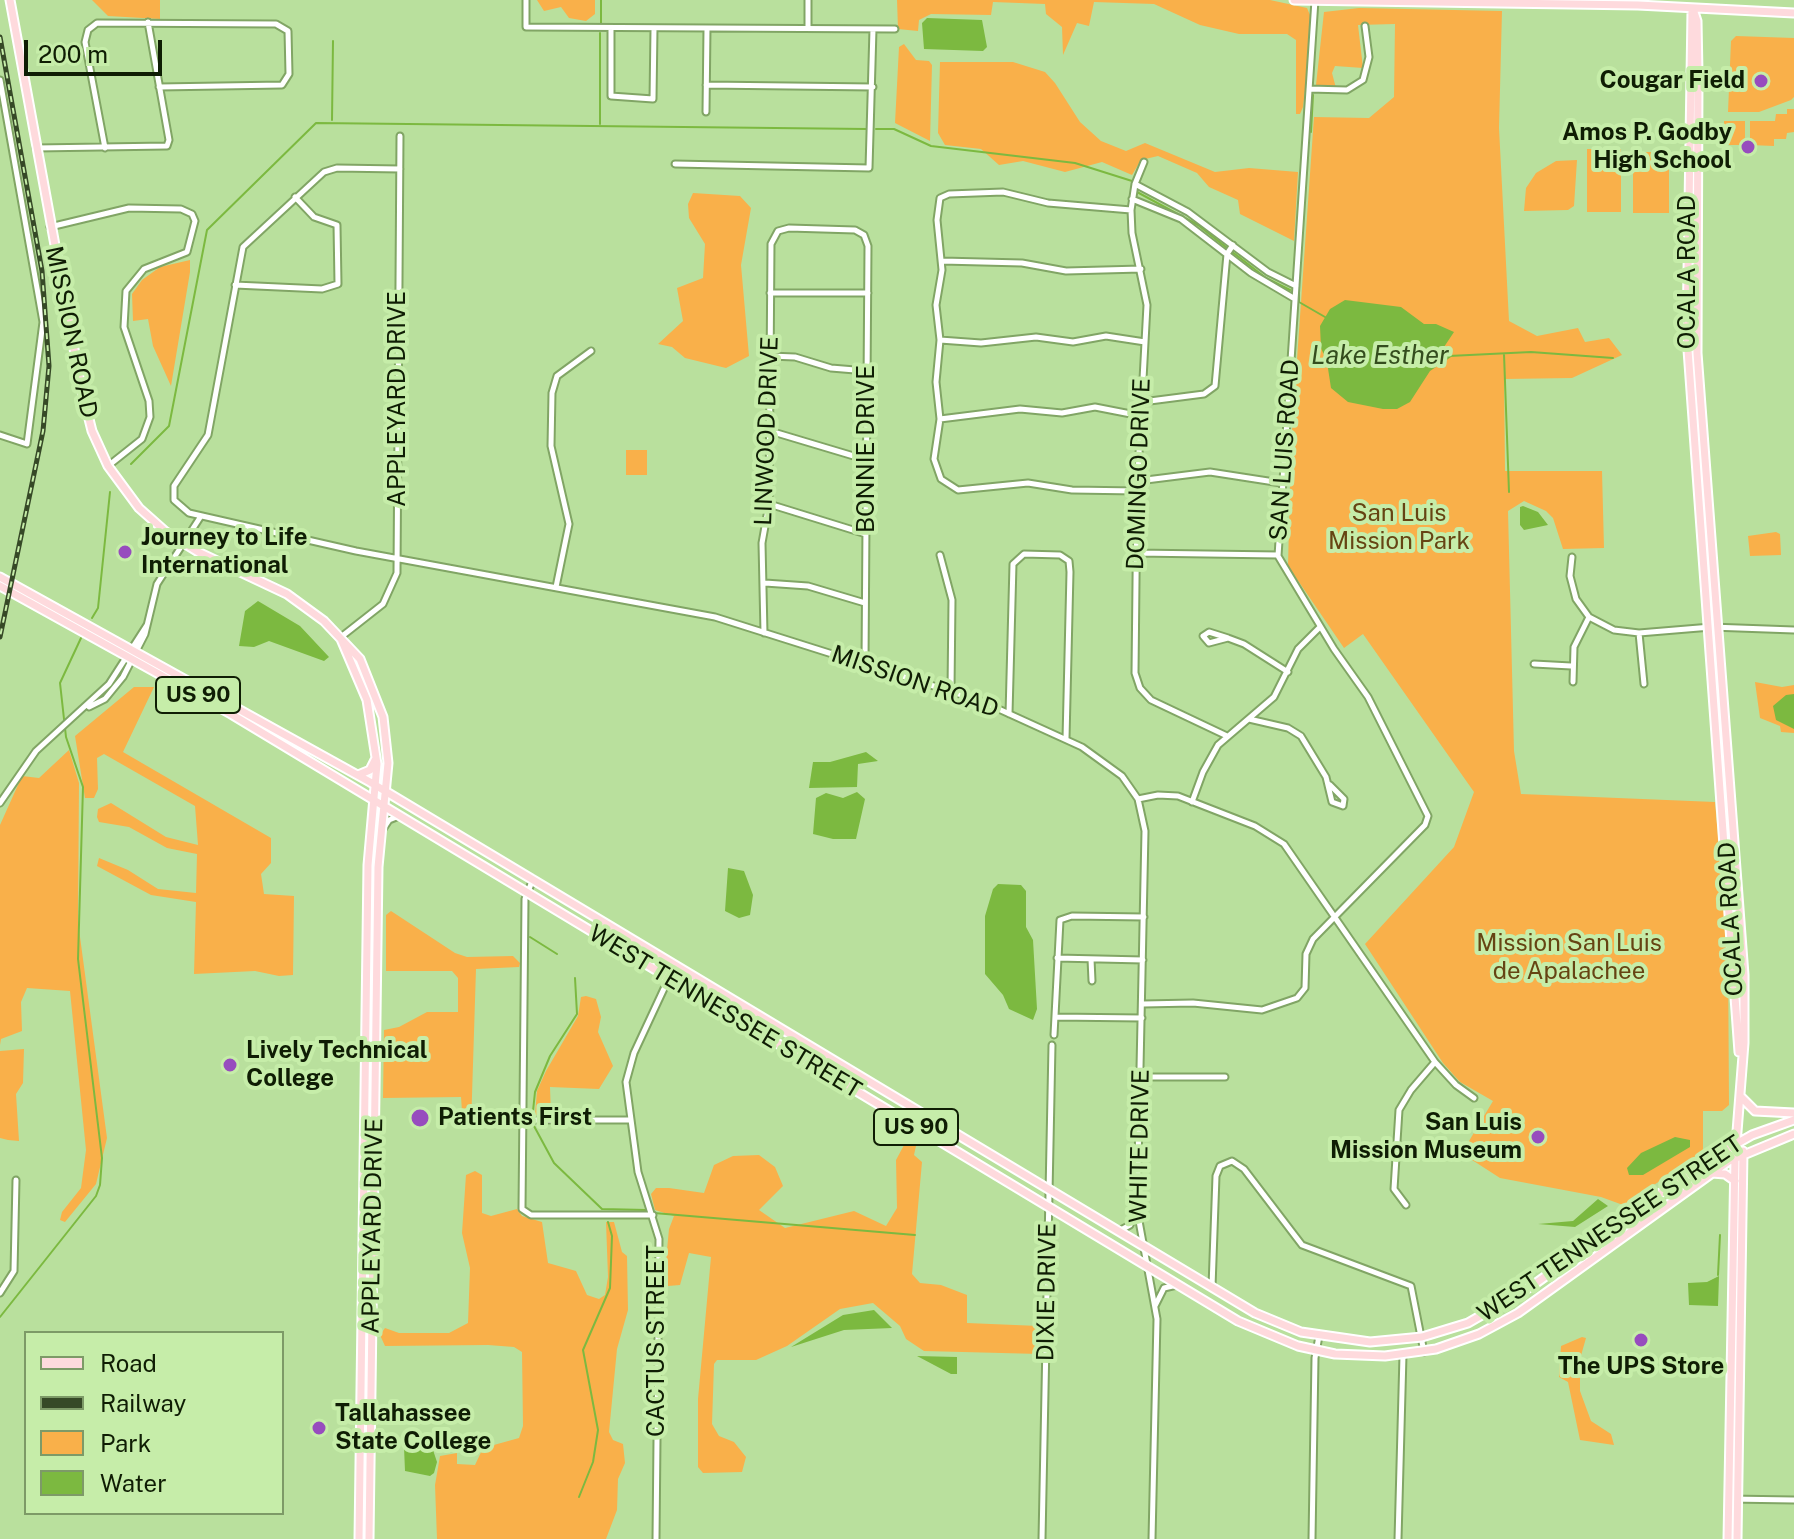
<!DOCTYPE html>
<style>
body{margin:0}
#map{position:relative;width:1794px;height:1539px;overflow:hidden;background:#b9e09d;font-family:"Public Sans",sans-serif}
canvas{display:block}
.legend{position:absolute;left:24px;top:1331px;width:260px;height:184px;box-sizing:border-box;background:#c6eda9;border:2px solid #7d9a67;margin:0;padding:10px 14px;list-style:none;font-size:24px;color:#0f1d04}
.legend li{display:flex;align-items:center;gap:16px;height:40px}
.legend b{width:40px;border:2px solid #7d9a67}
.scale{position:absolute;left:24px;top:40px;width:138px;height:36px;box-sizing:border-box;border:4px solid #0f1d04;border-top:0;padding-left:10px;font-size:24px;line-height:28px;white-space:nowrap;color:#0f1d04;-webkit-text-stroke:6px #c6eda9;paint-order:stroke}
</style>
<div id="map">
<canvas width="1794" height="1539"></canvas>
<ul class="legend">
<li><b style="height:10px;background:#fedadd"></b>Road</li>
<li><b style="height:10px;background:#364927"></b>Railway</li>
<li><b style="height:22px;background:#f9b04a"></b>Park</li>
<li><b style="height:22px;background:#7cb940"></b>Water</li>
</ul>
<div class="scale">200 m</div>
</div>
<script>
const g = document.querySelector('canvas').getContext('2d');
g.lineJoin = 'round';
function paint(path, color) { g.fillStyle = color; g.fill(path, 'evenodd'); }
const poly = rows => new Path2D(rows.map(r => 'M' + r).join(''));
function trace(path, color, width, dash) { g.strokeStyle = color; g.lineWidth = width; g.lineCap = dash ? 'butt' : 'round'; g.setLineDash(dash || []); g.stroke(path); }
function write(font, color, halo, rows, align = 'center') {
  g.font = font + ' "Public Sans",sans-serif'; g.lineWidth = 8; g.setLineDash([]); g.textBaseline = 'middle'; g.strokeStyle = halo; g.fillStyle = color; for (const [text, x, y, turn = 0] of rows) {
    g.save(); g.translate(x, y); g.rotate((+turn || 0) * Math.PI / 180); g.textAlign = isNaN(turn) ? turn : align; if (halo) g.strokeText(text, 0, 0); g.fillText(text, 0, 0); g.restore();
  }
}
const green = poly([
 [92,0,160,0,160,19,108,16],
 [537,0,595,0,595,14,586,21,569,18,561,7,544,11],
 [897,0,1270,0,1307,8,1310,15,1309,58,1303,107,1300,114,1296,114,1296,40,1287,34,1239,34,1200,25,1154,4,1094,2,1089,26,1077,23,1063,55,1062,27,1046,14,1045,4,993,2,991,15,931,14,919,20,918,31,898,29],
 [1359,8,1502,11,1499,128,1509,321,1537,336,1578,328,1585,342,1609,338,1622,355,1572,378,1504,379,1505,471,1602,471,1604,548,1563,549,1553,518,1546,511,1524,501,1508,511,1514,751,1521,794,1715,802,1728,947,1729,1105,1722,1111,1703,1111,1703,1153,1623,1205,1601,1197,1500,1178,1469,1158,1469,1141,1493,1101,1460,1082,1443,1063,1365,944,1454,847,1474,792,1363,634,1344,648,1288,566,1291,445,1314,117,1369,118,1394,97,1395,24,1358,25,1363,68,1335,66,1332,73,1336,88,1316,85,1324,12],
 [1736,36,1794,38,1794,97,1791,100,1759,112,1728,112,1731,41],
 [904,44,916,60,929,61,932,65,930,141,895,123,899,47],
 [940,62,1013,62,1045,72,1055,83,1080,122,1101,141,1126,151,1145,143,1215,172,1249,168,1298,172,1294,241,1240,214,1238,200,1209,187,1197,173,1158,156,1141,160,1132,175,1102,162,1065,172,1023,161,999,165,981,149,945,145,938,133],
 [1787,109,1794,109,1794,132,1787,133,1786,139,1774,139,1774,146,1750,145,1750,121,1775,121,1776,114,1787,114],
 [1724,121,1745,121,1745,145,1724,145],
 [1587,149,1621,149,1621,212,1587,212],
 [1633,152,1669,152,1669,213,1633,213],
 [1577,160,1574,206,1568,210,1524,211,1526,188,1536,173,1556,161],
 [693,193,740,196,751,208,741,265,749,356,726,368,685,358,672,347,658,344,683,321,677,288,703,278,705,244,689,218,688,204],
 [190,260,190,272,171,386,153,346,148,319,133,321,132,294,142,280,160,267],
 [626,450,647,450,647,475,626,475],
 [1776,532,1780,534,1781,555,1750,556,1748,536],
 [1755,682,1782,687,1794,685,1794,733,1781,732,1780,726,1760,718],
 [134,687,154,687,123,752,271,838,271,863,261,874,264,894,294,896,293,975,279,976,255,971,194,974,196,902,151,895,97,866,99,858,128,870,158,889,196,893,197,854,167,848,129,827,99,822,97,817,98,809,111,803,166,837,198,845,195,806,104,754,97,758,98,789,94,798,85,798,75,736],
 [69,750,79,783,78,922,107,1138,96,1184,65,1222,60,1220,62,1212,81,1188,86,1150,70,991,27,988,21,1002,22,1031,1,1039,0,1045,0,825,22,776,39,778],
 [391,911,455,953,467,957,513,956,520,963,519,967,476,969,471,1127,463,1126,461,1097,383,1098,384,1030,399,1027,427,1012,458,1012,458,978,452,971,386,971,386,915],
 [586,996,596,999,601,1017,598,1032,613,1066,599,1089,550,1087,551,1115,535,1115,537,1091,546,1071,578,1016,581,997],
 [24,1049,23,1083,16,1094,19,1141,8,1140,0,1138,0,1051],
 [910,1134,918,1137,914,1155,922,1162,912,1274,920,1283,941,1285,967,1295,967,1323,1039,1326,1040,1354,924,1351,906,1339,900,1326,873,1303,840,1309,787,1346,756,1360,717,1360,714,1364,712,1424,719,1436,734,1442,746,1457,742,1472,703,1473,698,1467,698,1399,711,1257,689,1253,680,1285,668,1286,664,1282,669,1229,674,1216,655,1210,651,1194,656,1188,669,1188,704,1193,714,1165,733,1156,759,1155,775,1167,783,1186,759,1210,785,1228,854,1211,886,1226,897,1208,896,1160],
 [475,1171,482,1175,482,1213,491,1216,517,1209,522,1216,542,1222,548,1263,576,1271,587,1295,599,1299,605,1295,608,1277,606,1222,614,1222,622,1252,627,1256,628,1310,617,1349,609,1432,613,1440,623,1444,625,1463,618,1479,617,1510,606,1539,437,1539,435,1485,440,1456,457,1453,457,1464,475,1465,483,1448,519,1438,523,1426,522,1352,514,1347,488,1345,385,1346,380,1335,385,1328,399,1333,449,1333,468,1323,470,1268,462,1233,466,1175],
 [1582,1337,1586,1338,1580,1359,1580,1391,1591,1421,1611,1434,1614,1445,1580,1440,1568,1382,1559,1377,1561,1346]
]);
const water = poly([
 [927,18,982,20,987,47,983,51,924,49,922,23],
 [1345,300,1401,307,1424,324,1436,324,1454,332,1444,347,1451,357,1430,371,1410,402,1397,409,1383,409,1348,402,1331,388,1327,362,1321,348,1320,326,1330,309],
 [1523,506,1538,512,1548,525,1524,530,1520,525,1520,507],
 [258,601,300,626,329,657,324,661,269,641,254,647,239,646,245,611],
 [1794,694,1794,729,1776,720,1773,706,1786,695],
 [866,752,878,761,858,764,857,787,809,788,813,762,830,762],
 [857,792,865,799,856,839,833,839,813,834,816,798,826,793,843,798],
 [728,868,744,871,753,895,750,915,739,918,725,911],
 [998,884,1021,885,1026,891,1026,927,1033,940,1037,1009,1033,1020,1009,1009,1003,995,985,974,985,916,993,889],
 [1675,1137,1690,1140,1690,1147,1643,1175,1629,1175,1627,1168,1641,1153],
 [1598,1199,1608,1206,1575,1227,1538,1224,1573,1221],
 [1719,1276,1718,1306,1689,1305,1688,1283,1707,1282],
 [874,1310,892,1328,844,1330,791,1347,843,1315],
 [917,1356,957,1357,957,1374,951,1374],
 [427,1445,432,1447,437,1462,434,1473,430,1476,405,1471,404,1447]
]);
const stream = poly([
 [601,0,601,24],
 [600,33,600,124],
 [332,120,333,41],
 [876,129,894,129,931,146,1075,163,1132,181],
 [1311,132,1313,95],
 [1137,192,1198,225,1227,248],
 [1231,251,1266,278,1290,290],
 [1299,293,1299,302,1325,317],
 [1504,354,1509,492],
 [1449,356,1531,352,1613,358],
 [131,464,169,426,207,230,316,123,867,129],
 [92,618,98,608,110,492],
 [530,937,557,954],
 [533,1111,535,1092,550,1056,577,1014,575,978],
 [534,1126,554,1163,602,1209,646,1210],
 [654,1213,915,1235],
 [1718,1275,1720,1235],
 [0,1317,96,1196,100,1185,102,1158,78,959,83,787,66,737,60,683,81,638],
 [579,1497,593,1462,598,1430,583,1350,610,1288,612,1236,608,1222]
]);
const minor = poly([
 [526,0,526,27,895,29],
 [808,28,808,0],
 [611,29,611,96,653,99,654,29],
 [0,80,43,322,27,444,0,435],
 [706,85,873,87],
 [1309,89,1347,90,1363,80,1369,57,1365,26],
 [706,112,707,28],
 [36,148,167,146,169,140,148,22],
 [105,148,85,42,88,30,97,23,276,24,288,31,289,74,282,85,159,87],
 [1144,162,1135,184,1131,210,1132,233,1147,305,1137,491,1135,673,1140,688,1151,700,1227,736],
 [675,164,869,168,873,29],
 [400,169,337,168,324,172,243,247,208,435,174,486,174,500,189,513,356,551,715,617,981,701,1082,747,1122,776,1138,799,1145,831,1137,1210,1157,1319,1152,1539],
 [1135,184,1188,212,1268,272,1296,286],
 [1132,199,1181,219,1251,273,1295,299],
 [1131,210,1048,203,1003,192,949,194,940,198,937,220,942,270,936,305,940,340,936,382,940,419,934,459,941,479,958,490,1028,483,1072,490,1137,491],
 [50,227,129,208,181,209,192,214,195,221,187,252,144,269,126,291,124,327,149,401,150,417,142,439,108,466],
 [942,261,1022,263,1066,271,1141,269],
 [235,285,322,289,338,284,337,225,314,217,295,197],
 [770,293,868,293],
 [940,340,981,343,1036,337,1073,342,1106,336,1145,342],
 [770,356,795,357,831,368,867,371],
 [1142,402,1204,394,1215,386,1227,254,1233,245],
 [940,419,1020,409,1062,413,1095,407,1141,416],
 [770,431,867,460],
 [1138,481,1210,472,1281,483],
 [769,504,866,534],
 [1136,553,1278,555],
 [940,555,952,600,951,690],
 [1572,557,1570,576,1576,599,1589,617,1614,630,1639,633,1711,627,1794,630],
 [765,583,808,586,865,603],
 [556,587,569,524,551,446,552,393,557,376,591,351],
 [764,633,762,543,769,504,771,244,778,231,789,228,855,230,864,235,868,246,865,663],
 [1639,633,1644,684],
 [341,637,383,604,397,573,400,136],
 [1228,638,1209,643,1203,636,1209,632,1228,638,1244,644,1288,672],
 [1534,664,1571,666],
 [1573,682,1574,647,1589,617],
 [89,707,105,699,123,677,145,634,157,584,201,516],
 [1009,714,1013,564,1024,554,1060,555,1069,561,1070,572,1066,739],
 [1249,719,1288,728,1301,736,1326,777,1332,802,1343,806,1344,799,1330,785],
 [1138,799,1158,795,1178,796,1255,826,1284,844,1435,1062,1456,1085,1474,1098],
 [1192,802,1203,772,1218,745,1274,697,1298,649,1320,627],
 [0,803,36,751,109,684,147,625],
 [383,829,389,820,399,816],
 [533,879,525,899,522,1209,531,1215,653,1215],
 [1057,958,1143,960],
 [1091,959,1092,981],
 [1143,1004,1193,1003,1262,1010,1297,998,1305,988,1306,954,1313,939,1425,825,1428,816,1368,697,1334,649,1278,556,1315,0],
 [1055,1017,1142,1018],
 [1054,1035,1060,920,1072,916,1144,917],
 [1141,1077,1225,1077],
 [523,1120,630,1120],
 [1406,1205,1394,1189,1399,1110,1411,1090,1435,1062],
 [1119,1231,1130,1225,1136,1211],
 [1212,1287,1216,1176,1220,1166,1232,1161,1244,1169,1302,1245,1411,1286,1424,1352],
 [0,1293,14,1271,16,1180],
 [1155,1306,1164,1288,1177,1285],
 [1729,1499,1794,1500],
 [656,1539,659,1239,638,1172,626,1082,634,1053,675,965],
 [1042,1539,1052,1045],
 [1312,1539,1315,1358,1319,1336],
 [1398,1539,1403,1355]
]);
const major = poly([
 [10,0,81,387,92,431,108,466,139,508,166,532,200,553,287,594,324,621,360,659,383,717,388,763,378,867,369,1539],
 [1294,0,1638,5,1794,13],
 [1693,9,1697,21,1698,73,1697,353,1744,975,1744,1043,1735,1157,1728,1539],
 [1692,11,1687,336,1739,1052],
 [0,577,370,782,1255,1313,1301,1332,1370,1342,1422,1337,1468,1323,1532,1286,1701,1164,1752,1135,1794,1120],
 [0,586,231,714,1238,1321,1298,1346,1335,1354,1385,1356,1436,1349,1479,1334,1518,1313,1729,1161,1794,1134],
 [341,639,367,700,377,764,368,865,359,1539],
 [358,775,370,770,375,760],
 [1740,1096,1755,1111,1794,1113],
 [1712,1173,1725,1174,1735,1181],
 [1737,1539,1743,1151]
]);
const rail = poly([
 [0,37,42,271,49,366,43,431,0,637]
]);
const markers = [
 [1761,81,8,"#974cbe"],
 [1748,147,8,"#974cbe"],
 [125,552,8,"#974cbe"],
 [230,1065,8,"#974cbe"],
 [420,1118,10,"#974cbe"],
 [1538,1137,8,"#974cbe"],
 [1641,1340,8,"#974cbe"],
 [319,1428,8,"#974cbe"]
];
const shields = [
 [198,695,84],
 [916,1127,84]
];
const shieldNames = [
 ["US 90",198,695],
 ["US 90",916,1127]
];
const poiNames = [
 ["Cougar Field",1745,81,"right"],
 ["Amos P. Godby",1732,133,"right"],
 ["High School",1732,161,"right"],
 ["Journey to Life",141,538],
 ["International",141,566],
 ["Lively Technical",246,1051],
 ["College",246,1079],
 ["Patients First",438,1118],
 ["San Luis",1522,1123,"right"],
 ["Mission Museum",1522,1151,"right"],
 ["The UPS Store",1641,1367,"center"],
 ["Tallahassee",335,1414],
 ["State College",335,1442]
];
const streetNames = [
 ["OCALA ROAD",1688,272,-90],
 ["MISSION ROAD",71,332,78],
 ["APPLEYARD DRIVE",398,399,-90],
 ["LINWOOD DRIVE",767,431,-88],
 ["BONNIE DRIVE",867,449,-90],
 ["SAN LUIS ROAD",1285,450,-86],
 ["DOMINGO DRIVE",1139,474,-88],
 ["MISSION ROAD",915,682,19],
 ["OCALA ROAD",1731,919,-93],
 ["WEST TENNESSEE STREET",725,1012,31],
 ["WHITE DRIVE",1140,1146,-89],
 ["APPLEYARD DRIVE",373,1226,-89],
 ["WEST TENNESSEE STREET",1610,1229,-34],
 ["DIXIE DRIVE",1047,1292,-89],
 ["CACTUS STREET",657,1341,-90]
];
const parkNames = [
 ["San Luis",1399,514],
 ["Mission Park",1399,542],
 ["Mission San Luis",1569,944],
 ["de Apalachee",1569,972]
];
const waterNames = [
 ["Lake Esther",1380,356]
];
paint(green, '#f9b04a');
paint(water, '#7cb940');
trace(stream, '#7cb940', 2);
trace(minor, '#81a565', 9);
trace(major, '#fff', 11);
trace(minor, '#fff', 5);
trace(major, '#fedadd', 7);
trace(rail, '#364927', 5);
trace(rail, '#c6eda9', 2, [6]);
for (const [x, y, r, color] of markers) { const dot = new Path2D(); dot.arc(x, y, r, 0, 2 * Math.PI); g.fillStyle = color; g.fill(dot); trace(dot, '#c6eda9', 3); }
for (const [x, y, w] of shields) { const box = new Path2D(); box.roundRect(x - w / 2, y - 18, w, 36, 6); g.fillStyle = '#c6eda9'; g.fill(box); trace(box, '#0f1d04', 2); }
write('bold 22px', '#0f1d04', null, shieldNames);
write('bold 24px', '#0f1d04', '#c6eda9', poiNames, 'left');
write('24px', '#0f1d04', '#c6eda9', streetNames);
write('24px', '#664413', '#c6eda9', parkNames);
write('italic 26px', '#344d1e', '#c6eda9', waterNames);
</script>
